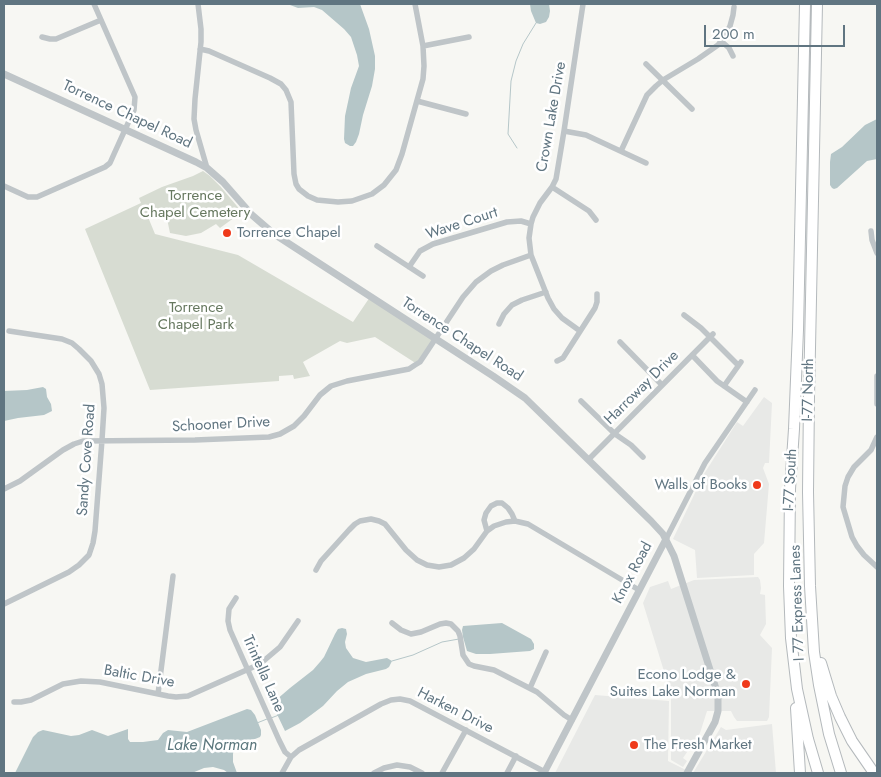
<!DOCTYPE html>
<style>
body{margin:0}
#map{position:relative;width:881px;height:777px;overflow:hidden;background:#f7f7f3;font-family:Jost,sans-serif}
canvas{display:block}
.frame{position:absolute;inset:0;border:5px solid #607581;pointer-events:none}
.scale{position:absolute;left:704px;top:25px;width:141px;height:22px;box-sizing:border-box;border:2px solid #607581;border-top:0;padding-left:6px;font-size:15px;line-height:18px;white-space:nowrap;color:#607581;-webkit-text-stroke:4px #fff;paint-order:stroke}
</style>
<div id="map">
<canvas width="881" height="777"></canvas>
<div class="frame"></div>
<div class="scale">200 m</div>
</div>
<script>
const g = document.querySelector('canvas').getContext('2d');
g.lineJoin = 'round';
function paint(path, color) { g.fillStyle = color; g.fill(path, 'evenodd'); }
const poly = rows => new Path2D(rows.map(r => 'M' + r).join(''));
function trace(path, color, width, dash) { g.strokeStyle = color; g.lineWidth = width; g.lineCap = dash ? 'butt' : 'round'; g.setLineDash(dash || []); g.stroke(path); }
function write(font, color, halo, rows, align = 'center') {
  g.font = font + ' Jost,sans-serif'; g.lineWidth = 5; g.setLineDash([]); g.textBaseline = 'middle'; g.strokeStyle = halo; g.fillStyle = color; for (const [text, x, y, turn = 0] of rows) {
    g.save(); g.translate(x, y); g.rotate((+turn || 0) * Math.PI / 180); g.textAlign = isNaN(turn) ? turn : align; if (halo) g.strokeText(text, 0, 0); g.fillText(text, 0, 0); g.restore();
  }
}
const built = poly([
 [764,397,772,403,769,463,765,463,763,468,769,484,764,543,754,554,754,575,697,578,695,550,673,539,704,474,737,422,743,426],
 [758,577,760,580,761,588,760,594,765,595,766,624,760,635,772,648,769,717,767,721,737,721,734,717,731,711,707,711,700,733,683,758,687,761,683,767,671,760,671,694,643,603,650,587,668,581,671,589,694,580],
 [595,695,669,701,668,761,692,773,555,773],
 [772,724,776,773,693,773,721,727,726,730]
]);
const green = poly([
 [203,171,210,176,220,186,242,212,220,228,216,224,201,233,186,236,170,233,166,214,148,217,155,234,238,255,353,322,370,297,436,339,417,364,375,337,347,343,340,341,303,362,310,376,294,379,293,375,279,376,279,381,150,390,85,229,141,203,139,198,162,187,193,176]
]);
const water = poly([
 [290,4,360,4,369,29,375,56,375,69,372,86,363,115,359,134,356,142,353,146,350,146,345,143,344,139,345,116,351,88,359,66,357,55,351,37,344,29,322,10,314,7,298,8,290,5],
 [530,4,549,4,550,11,549,17,546,22,540,24,536,23,531,11],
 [877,119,877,159,867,161,837,188,834,189,832,188,830,185,830,162,831,154,842,147,865,125],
 [43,387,46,389,47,397,51,404,52,411,44,415,18,418,4,421,4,391,27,390],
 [502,623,531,639,534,644,534,649,530,651,490,654,476,654,467,651,463,637,462,630,463,626],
 [342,628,346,629,347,634,345,642,346,648,353,658,366,662,387,658,392,661,389,667,386,669,366,674,348,682,337,691,323,706,311,715,300,723,285,731,275,710,274,704,276,700,290,688,313,670,320,662,324,657,335,634,338,629],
 [247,709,251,710,255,715,261,730,261,735,260,737,255,739,241,742,234,748,233,754,233,762,237,773,228,773,224,770,213,767,204,768,192,773,15,773,33,737,38,732,43,730,71,736,79,735,92,730,108,736,128,729,128,739,130,742,143,742,158,740,163,733,168,730,187,732]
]);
const stream = poly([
 [517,148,508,134,511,81,516,61,523,44,536,23],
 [392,661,413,655,442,642,459,639],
 [271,718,279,715],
 [257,723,267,719]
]);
const minor = poly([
 [198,4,201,29,201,42,195,99,194,119,196,130,207,168],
 [42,37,50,39,56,39,101,20],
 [721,41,729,48,733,56],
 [423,46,469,37],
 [200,49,209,51,270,78,281,84,286,90,291,102,294,174,296,184,299,189,308,196,317,200,338,202,352,201,372,194,384,185,396,170,402,154,423,79,424,66,423,46,415,4],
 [646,64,692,109],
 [417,101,466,114],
 [564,131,586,135,646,163],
 [621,151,647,95,656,86,663,80,698,59,718,45,726,34,730,26,733,15,734,7],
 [4,186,28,197,37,197,105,167,110,163,114,154,134,110,135,97,94,4],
 [552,187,589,211,596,220],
 [871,231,872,240,877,253],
 [377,246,423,276],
 [409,267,420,251,433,244,507,222,521,221,531,224],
 [684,315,701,328,738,365],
 [499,324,504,314,512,305,522,300,546,292],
 [580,331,562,318,554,309,548,298,531,255,529,238,531,224,533,217,540,203,552,187,556,179,564,131,583,4],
 [620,342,662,385],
 [692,355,717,381,747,402],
 [557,361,563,358,595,308,597,302,597,294],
 [877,376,877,404],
 [724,386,741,362],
 [581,401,615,434,631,445,643,457],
 [877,437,871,450,854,467,848,477,845,486,843,507,852,537,857,546,864,555,877,567],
 [589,459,713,334],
 [4,489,20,481,63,450,74,444,83,441,195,440,269,437,280,434,294,426,304,416,320,395,331,386,347,381,409,369,415,365,420,362,428,350,463,297,476,282,491,271,503,265,531,255],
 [487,531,484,520,486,513,491,506,497,503,502,503,508,508,512,514,515,521],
 [666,539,705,463,755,390],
 [316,570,321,561,349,530,355,524,360,521,371,519,379,521,385,524,406,550,417,560,427,565,439,567,451,565,464,558,474,549,487,531,494,526,506,522,515,521,528,524,639,590],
 [236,598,229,609,228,621,230,630,279,740,285,752,291,757],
 [4,604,69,572,79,565,89,555,93,543,95,531,102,440,104,408,102,384,99,374,91,361,79,349,72,343,62,339,9,331],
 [392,623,401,630,411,634,421,632,440,624,446,623,451,624,458,631,460,636,463,655,469,664,474,666,494,670,537,692,564,715,572,720],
 [530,688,546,652],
 [158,694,173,576],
 [14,702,21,702,31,700,63,684,81,681,100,682,168,696,176,697,188,696,260,664,280,647,298,621],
 [282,773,291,757,299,750,381,704,391,700,400,699,410,701,545,772],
 [374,773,384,768,397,765,410,767,422,773],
 [442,773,466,730],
 [507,773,516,756]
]);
const tertiary = poly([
 [4,74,196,162,207,168,223,182,252,215,274,234,493,376,525,398,651,521,663,534,674,556,718,695,718,711,715,722,687,773],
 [544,773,666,539]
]);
const motorway = poly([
 [805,4,798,330,794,429,790,489,789,586,791,638,797,689,808,739,818,773],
 [817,4,809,397,808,492,810,586,814,652,819,685,829,734,841,773],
 [821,663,831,696,840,717,852,741,874,773],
 [796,708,800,773]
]);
const markers = [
 [227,233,5,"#ef3a1b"],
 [757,485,5,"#ef3a1b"],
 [746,684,5,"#ef3a1b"],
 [634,745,5,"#ef3a1b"]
];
const streetNames = [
 ["Torrence Chapel Road",127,115,25],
 ["Crown Lake Drive",552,117,-80],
 ["Wave Court",462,224,-18],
 ["Torrence Chapel Road",462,340,33],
 ["Harroway Drive",642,388,-45],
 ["I-77 North",809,390,-89],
 ["Schooner Drive",221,425,-3],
 ["Sandy Cove Road",87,460,-86],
 ["I-77 South",791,480,-87],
 ["Knox Road",633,573,-62],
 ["I 77 Express Lanes",798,603,-92],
 ["Trintella Lane",263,674,66],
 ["Baltic Drive",139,677,10],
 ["Harken Drive",455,711,27]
];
const parkNames = [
 ["Torrence",195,196],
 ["Chapel Cemetery",195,213],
 ["Torrence",196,308],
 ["Chapel Park",196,325]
];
const poiNames = [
 ["Torrence Chapel",237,233],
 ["Walls of Books",747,485,"right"],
 ["Econo Lodge &",736,675,"right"],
 ["Suites Lake Norman",736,692,"right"],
 ["The Fresh Market",644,745]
];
const waterNames = [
 ["Lake Norman",212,746]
];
paint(built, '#e8e9e7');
paint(green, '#d7dcd2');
paint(water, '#b5c6c8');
trace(stream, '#b5c6c8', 1);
trace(motorway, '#b4b9bc', 12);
trace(minor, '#bfc5c8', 5.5);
trace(tertiary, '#bfc5c8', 7);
trace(motorway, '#fff', 10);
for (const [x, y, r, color] of markers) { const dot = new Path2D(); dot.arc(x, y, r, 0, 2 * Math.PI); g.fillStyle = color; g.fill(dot); trace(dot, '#fff', 2); }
write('15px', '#607581', '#fff', streetNames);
write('15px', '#66785f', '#fff', parkNames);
write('15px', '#607581', '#fff', poiNames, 'left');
write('italic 16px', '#5a767c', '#fff', waterNames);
</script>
